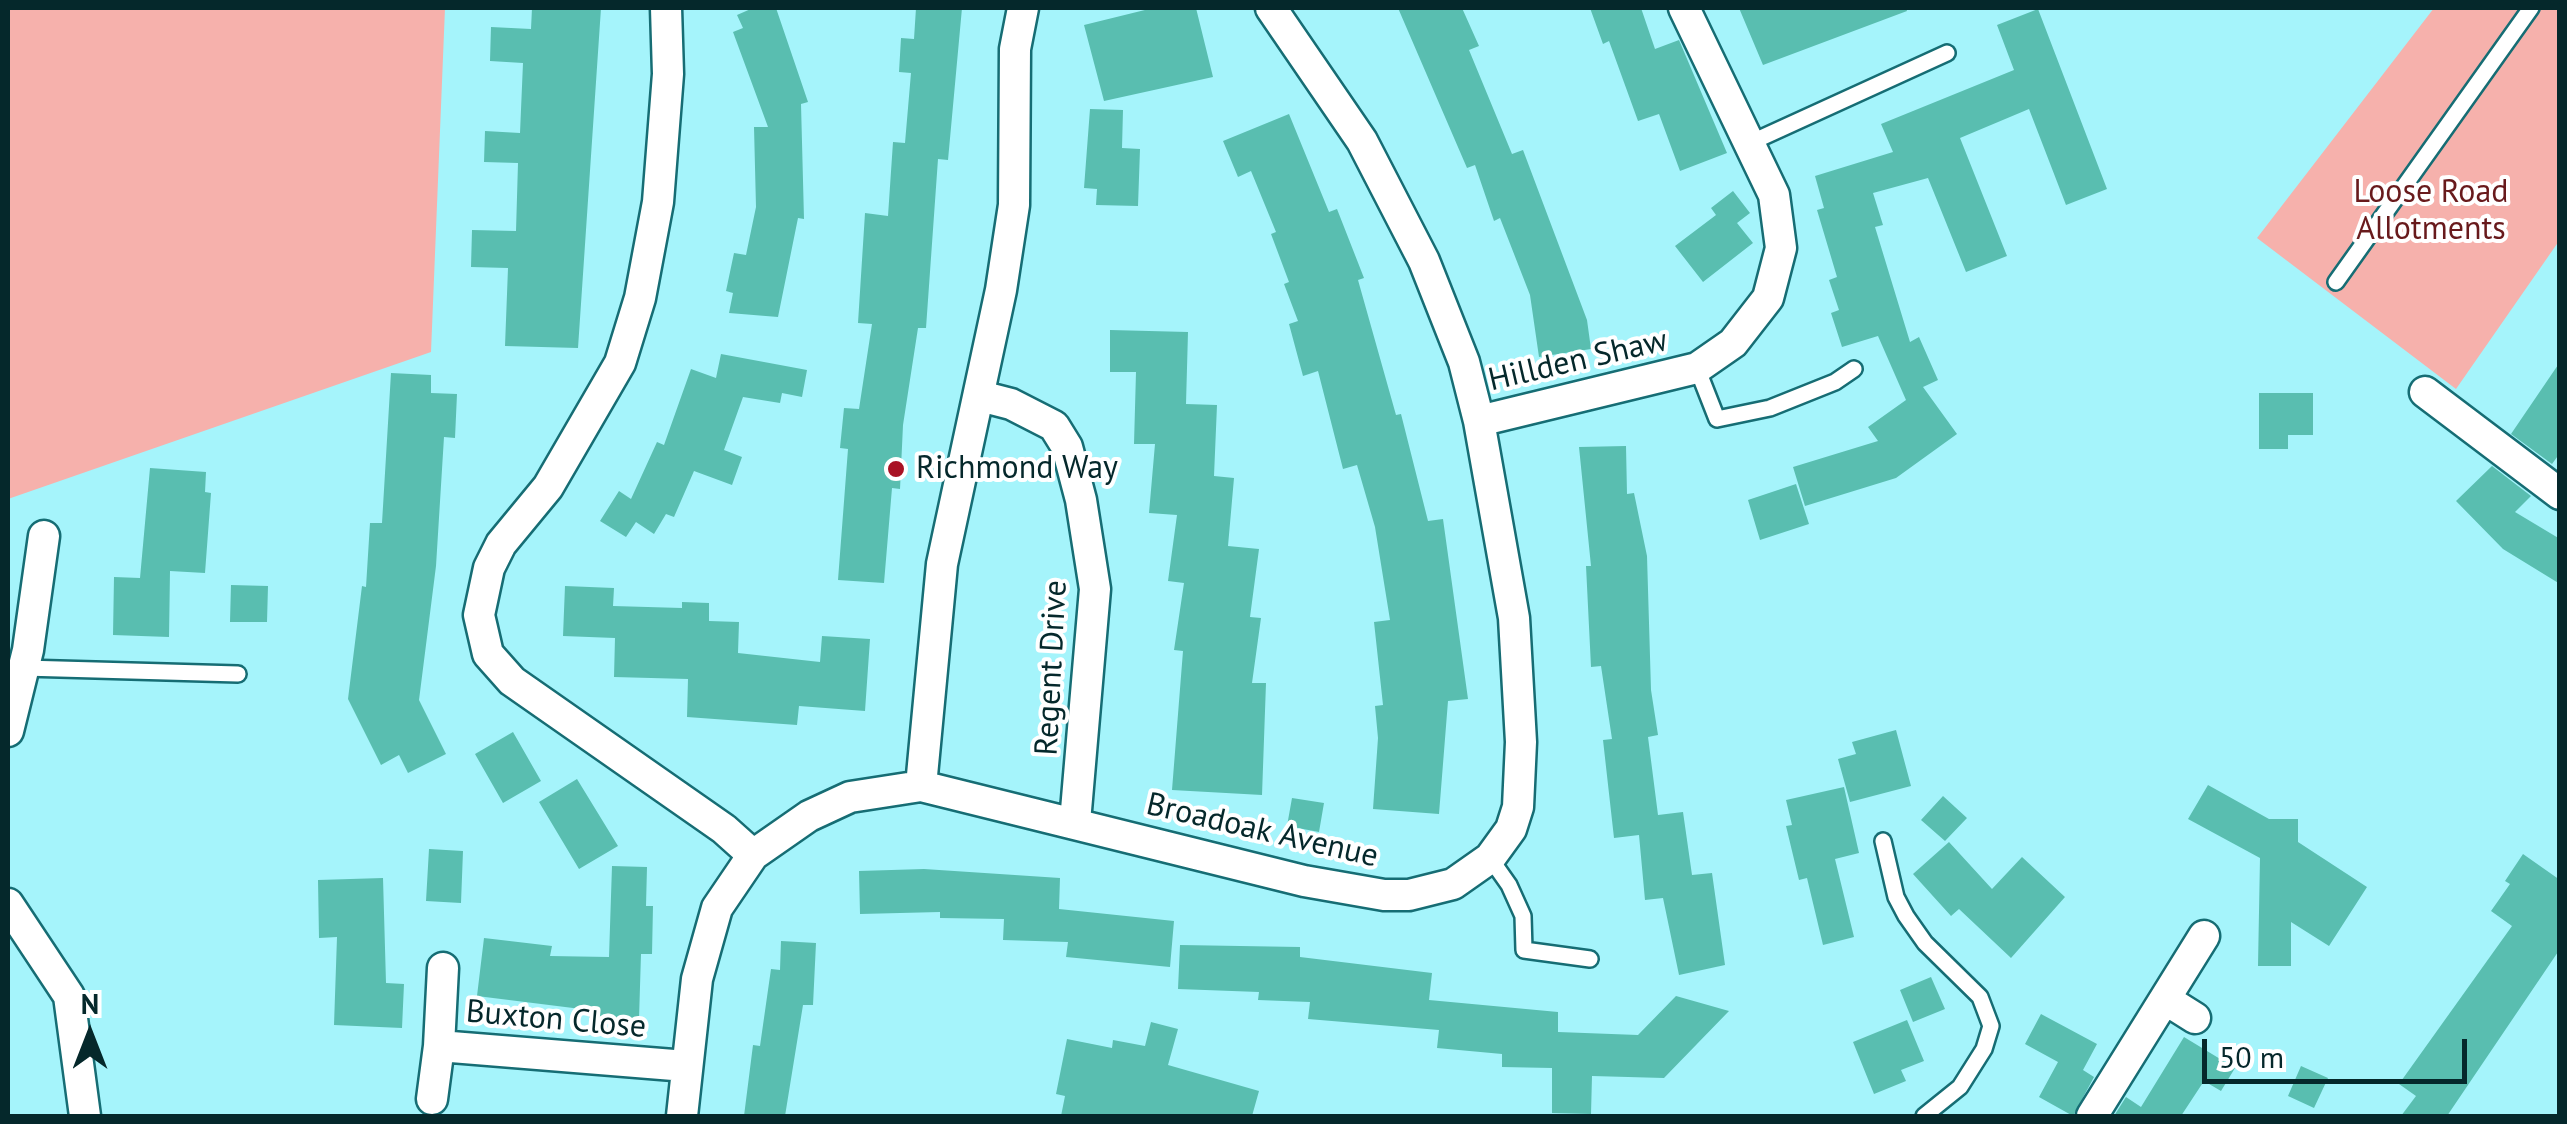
<!DOCTYPE html>
<style>
body{margin:0}
#map{position:relative;width:2567px;height:1124px;overflow:hidden;background:#a5f4fb;font-family:"PT Sans",sans-serif}
canvas{display:block}
.frame{position:absolute;inset:0;border:10px solid #05282b;pointer-events:none}
.north{position:absolute;left:40px;top:984px;width:100px;height:100px;-webkit-text-stroke:8px #fff;paint-order:stroke;rotate:0deg;font-size:28px;font-weight:700;line-height:40px;text-align:center;color:#05282b}
.north::after{content:'';display:block;margin:auto;width:35px;height:45px;background:#05282b;clip-path:polygon(50% 0,100% 100%,50% 72%,0 100%)}
.scale{position:absolute;left:2202px;top:1039px;width:265px;height:45px;box-sizing:border-box;border:5px solid #05282b;border-top:0;padding-left:12px;font-size:30px;line-height:35px;white-space:nowrap;color:#05282b;-webkit-text-stroke:8px #fff;paint-order:stroke}
</style>
<div id="map">
<canvas width="2567" height="1124"></canvas>
<div class="frame"></div>
<div class="north">N</div>
<div class="scale">50 m</div>
</div>
<script>
const g = document.querySelector('canvas').getContext('2d');
g.lineJoin = 'round';
function paint(path, color) { g.fillStyle = color; g.fill(path, 'evenodd'); }
const poly = rows => new Path2D(rows.map(r => 'M' + r).join(''));
function trace(path, color, width, dash) { g.strokeStyle = color; g.lineWidth = width; g.lineCap = dash ? 'butt' : 'round'; g.setLineDash(dash || []); g.stroke(path); }
function write(font, color, halo, rows, align = 'center') {
  g.font = font + ' "PT Sans",sans-serif'; g.lineWidth = 8; g.setLineDash([]); g.textBaseline = 'middle'; g.strokeStyle = halo; g.fillStyle = color; for (const [text, x, y, turn = 0] of rows) {
    g.save(); g.translate(x, y); g.rotate((+turn || 0) * Math.PI / 180); g.textAlign = isNaN(turn) ? turn : align; if (halo) g.strokeText(text, 0, 0); g.fillText(text, 0, 0); g.restore();
  }
}
const green = poly([
 [8,8,445,8,431,352,8,499],
 [2434,8,2559,8,2559,241,2456,389,2257,238]
]);
const building = poly([
 [532,8,601,8,578,348,505,346,508,268,471,267,472,230,516,231,518,163,484,162,485,131,520,133,523,63,490,61,491,27,531,29],
 [753,8,776,8,808,102,801,104,804,219,798,218,778,317,729,313,733,293,726,291,734,253,746,255,756,207,754,127,768,127,733,32,743,28,737,15],
 [916,8,962,8,948,160,938,159,926,328,918,328,903,425,900,489,892,488,884,583,838,580,848,449,840,448,844,408,859,409,872,324,858,323,865,213,888,216,893,142,905,143,911,73,899,72,901,38,914,39],
 [1153,8,1196,8,1213,77,1104,101,1084,25],
 [1398,8,1462,8,1479,46,1469,50,1512,154,1523,150,1587,320,1591,349,1539,357,1530,295,1500,218,1494,221,1475,165,1467,168],
 [1590,8,1641,8,1655,49,1679,40,1727,153,1680,171,1659,114,1638,121,1609,41,1603,44],
 [1739,8,1906,8,1907,11,1763,65],
 [2038,9,2107,189,2066,205,2029,109,1960,138,2007,256,1966,272,1928,178,1873,193,1883,225,1875,227,1910,342,1919,337,1938,380,1923,387,1957,434,1896,478,1805,506,1793,467,1878,441,1868,427,1906,400,1878,336,1842,347,1831,313,1839,310,1829,280,1837,277,1817,210,1824,208,1815,176,1893,152,1881,124,2014,70,1997,25],
 [1090,109,1123,110,1122,148,1140,149,1138,206,1096,205,1097,189,1084,188],
 [1289,114,1329,212,1337,209,1364,278,1358,280,1396,415,1401,414,1428,521,1443,519,1468,699,1448,701,1439,814,1373,809,1378,738,1375,706,1383,705,1374,622,1390,620,1375,527,1357,465,1343,469,1318,371,1303,376,1289,324,1298,321,1284,284,1289,282,1271,234,1276,232,1251,171,1238,177,1223,141],
 [1733,191,1750,213,1737,223,1753,243,1703,282,1675,246,1716,215,1711,208],
 [1110,330,1188,332,1186,404,1217,405,1214,476,1234,478,1228,546,1259,549,1250,617,1261,618,1252,683,1266,683,1262,795,1172,790,1183,651,1174,650,1184,583,1168,581,1177,515,1149,513,1155,444,1134,444,1136,372,1110,372],
 [721,354,807,370,802,397,782,393,780,403,743,397,724,450,742,457,732,485,694,471,674,517,666,514,654,534,636,522,626,537,600,521,619,491,631,499,657,442,664,445,691,369,716,378],
 [2560,362,2560,453,2552,464,2511,434],
 [391,373,431,375,431,393,457,394,455,438,444,437,436,566,419,700,446,754,408,773,399,755,381,765,348,699,362,586,366,587,370,523,382,523],
 [2259,393,2313,393,2313,435,2288,435,2288,449,2259,449],
 [1626,446,1627,494,1634,493,1647,556,1651,690,1658,735,1648,737,1658,815,1683,812,1692,875,1712,873,1725,965,1679,975,1663,898,1645,900,1639,835,1614,838,1603,740,1612,739,1601,666,1591,667,1586,566,1591,566,1579,447],
 [2492,466,2531,496,2515,512,2560,539,2560,584,2503,549,2456,501],
 [150,468,206,472,205,492,211,493,205,573,170,571,169,637,113,635,114,577,140,578],
 [1796,484,1809,524,1760,540,1748,500],
 [231,585,268,586,267,622,230,622],
 [565,586,614,588,613,606,682,608,682,602,709,603,709,621,739,622,738,653,820,662,822,636,870,639,865,711,799,706,797,725,687,717,688,679,614,677,615,638,563,636],
 [1896,730,1911,786,1850,802,1838,759,1856,754,1852,742],
 [513,732,541,781,503,803,475,754],
 [577,779,618,846,579,869,539,802],
 [2208,785,2269,819,2298,819,2298,842,2367,887,2329,946,2291,922,2291,966,2258,966,2260,858,2188,819],
 [1844,787,1859,853,1835,859,1854,937,1823,945,1807,878,1799,880,1786,826,1792,825,1786,800],
 [1943,796,1967,818,1945,841,1921,820],
 [1292,798,1324,803,1319,832,1287,826],
 [1949,842,1992,889,2022,857,2065,897,2011,958,1959,909,1951,916,1913,874],
 [429,849,463,851,461,903,426,901],
 [2523,854,2560,880,2560,949,2447,1116,2401,1116,2416,1096,2399,1084,2512,926,2491,911,2510,884,2505,881],
 [612,866,647,867,646,906,653,906,652,954,641,954,639,1019,589,1018,589,1010,477,996,484,938,552,946,550,956,609,957],
 [924,869,1060,878,1059,909,1174,921,1170,967,1066,957,1068,942,1003,940,1004,919,940,918,940,912,860,914,859,871],
 [383,878,386,983,404,984,402,1028,334,1025,337,937,319,938,318,880],
 [781,941,816,943,813,1005,803,1005,785,1116,744,1116,753,1045,760,1046,771,969,780,970],
 [1180,945,1300,947,1300,957,1432,973,1429,1000,1558,1012,1558,1032,1638,1035,1676,996,1729,1011,1664,1078,1592,1076,1591,1114,1552,1113,1552,1068,1502,1067,1502,1054,1437,1048,1439,1030,1308,1019,1310,1002,1258,1000,1259,992,1178,989],
 [1931,977,1945,1009,1913,1022,1900,990],
 [2041,1014,2097,1044,2083,1070,2094,1077,2073,1116,2039,1097,2058,1062,2025,1044],
 [1907,1020,1924,1061,1901,1070,1906,1081,1874,1094,1853,1042],
 [1151,1022,1178,1029,1168,1065,1259,1091,1252,1116,1061,1116,1065,1096,1056,1094,1067,1039,1112,1048,1113,1040,1145,1046],
 [2184,1037,2235,1068,2221,1091,2204,1081,2181,1116,2114,1116,2126,1097,2141,1107],
 [2301,1066,2328,1078,2314,1108,2288,1096]
]);
const service = poly([
 [1752,142,1947,53],
 [2336,282,2531,8],
 [1697,368,1717,419,1770,408,1835,382,1854,369],
 [24,668,238,674],
 [1883,841,1896,897,1906,916,1925,943,1980,997,1991,1026,1984,1049,1960,1087,1924,1116],
 [1490,858,1509,885,1523,916,1524,950,1590,959]
]);
const minor = poly([
 [666,8,668,74,658,202,640,298,620,363,548,487,501,544,489,568,479,615,488,654,512,681,724,829,753,855],
 [2425,392,2560,494],
 [980,396,1011,404,1054,426,1067,447,1081,500,1095,589,1075,822],
 [1479,421,1697,368,1733,343,1768,298,1781,248,1774,195,1684,8],
 [8,731,28,650,44,536],
 [921,786,942,564,1001,290,1014,205,1015,49,1023,8],
 [8,904,69,996,85,1116],
 [443,968,439,1046,686,1066],
 [2168,1001,2195,1018],
 [432,1099,439,1046],
 [682,1116,697,979,717,908,753,855,809,816,850,797,921,786,1304,881,1384,895,1409,895,1453,884,1490,858,1511,829,1518,807,1521,742,1514,618,1479,421,1464,362,1424,261,1362,141,1271,8],
 [2092,1116,2204,936]
]);
const markers = [
 [896,469,10,"#a81224"]
];
const parkNames = [
 ["Loose Road",2431,193],
 ["Allotments",2431,230]
];
const streetNames = [
 ["Hillden Shaw",1578,361,-13],
 ["Regent Drive",1052,668,-87],
 ["Broadoak Avenue",1262,831,13],
 ["Buxton Close",556,1020,5]
];
const poiNames = [
 ["Richmond Way",916,469]
];
paint(green, '#f6b1ac');
paint(building, '#59beb0');
trace(service, '#166d74', 20);
trace(minor, '#166d74', 35);
trace(service, '#fff', 15);
trace(minor, '#fff', 30);
for (const [x, y, r, color] of markers) { const dot = new Path2D(); dot.arc(x, y, r, 0, 2 * Math.PI); g.fillStyle = color; g.fill(dot); trace(dot, '#fff', 4); }
write('32px', '#681a1c', '#fff', parkNames);
write('32px', '#05282b', '#fff', streetNames);
write('32px', '#05282b', '#fff', poiNames, 'left');
</script>
